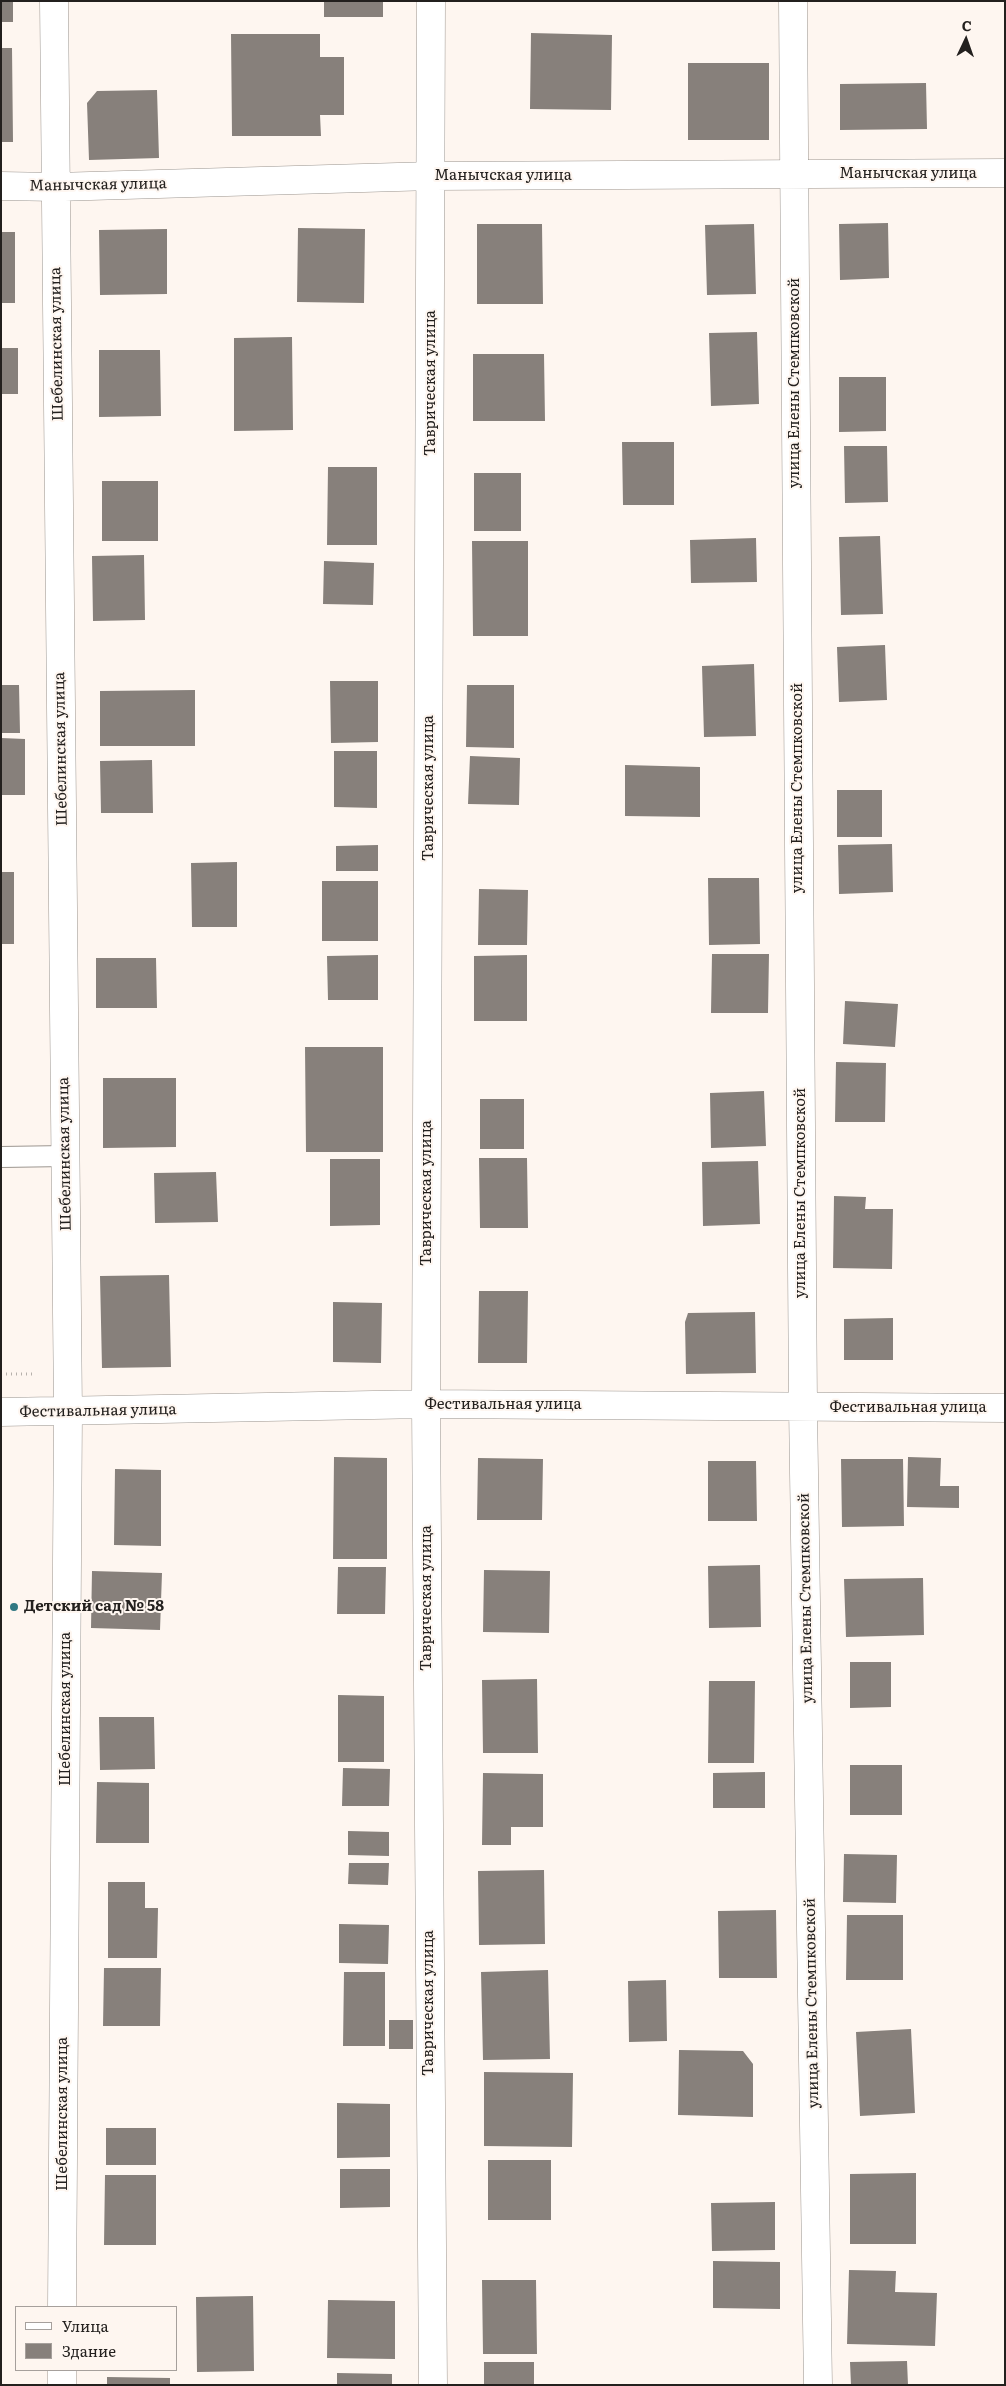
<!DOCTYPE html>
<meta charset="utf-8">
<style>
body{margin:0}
#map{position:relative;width:1006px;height:2386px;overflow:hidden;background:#fef6f0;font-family:Literata,serif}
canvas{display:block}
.frame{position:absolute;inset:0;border:2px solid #23201e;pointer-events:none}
.legend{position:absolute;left:15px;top:2306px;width:162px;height:65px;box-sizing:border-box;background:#fef6f0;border:1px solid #a6a09c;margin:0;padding:6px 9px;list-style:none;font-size:15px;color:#23201e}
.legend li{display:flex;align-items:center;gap:10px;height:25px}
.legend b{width:25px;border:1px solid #a6a09c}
.north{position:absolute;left:941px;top:15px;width:50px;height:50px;-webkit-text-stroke:4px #fef6f0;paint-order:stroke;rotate:3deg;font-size:14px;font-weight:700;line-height:20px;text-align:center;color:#23201e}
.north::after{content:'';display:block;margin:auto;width:18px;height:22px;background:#23201e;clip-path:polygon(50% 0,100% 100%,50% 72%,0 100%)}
</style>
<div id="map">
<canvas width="1006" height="2386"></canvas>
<div class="frame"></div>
<ul class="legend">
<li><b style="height:6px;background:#fff"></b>Улица</li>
<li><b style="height:14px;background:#87807b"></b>Здание</li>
</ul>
<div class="north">С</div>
</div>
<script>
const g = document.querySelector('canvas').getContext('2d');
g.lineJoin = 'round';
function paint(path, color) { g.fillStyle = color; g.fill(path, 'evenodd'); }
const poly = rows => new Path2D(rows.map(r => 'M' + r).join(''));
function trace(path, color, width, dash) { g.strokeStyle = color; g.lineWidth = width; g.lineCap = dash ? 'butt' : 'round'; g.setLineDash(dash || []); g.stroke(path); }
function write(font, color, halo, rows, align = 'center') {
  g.font = font + ' Literata,serif'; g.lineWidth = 4; g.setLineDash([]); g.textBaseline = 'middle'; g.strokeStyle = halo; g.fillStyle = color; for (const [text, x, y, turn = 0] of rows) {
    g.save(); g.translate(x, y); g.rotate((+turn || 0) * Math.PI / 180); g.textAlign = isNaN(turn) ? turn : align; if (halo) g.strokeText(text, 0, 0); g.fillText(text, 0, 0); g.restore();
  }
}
const building = poly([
 [1,1,13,1,13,22,1,22],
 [324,1,383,1,383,17,324,17],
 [531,33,612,35,611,110,530,109],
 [231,34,320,34,320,57,344,57,344,115,320,115,321,136,232,136],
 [1,48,12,48,13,142,1,142],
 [688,63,769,63,769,140,688,140],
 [926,83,927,129,840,130,840,84],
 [157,90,159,158,89,160,87,103,97,91],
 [888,223,889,278,840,280,839,224],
 [477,224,542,224,543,304,477,304],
 [754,224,756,294,707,295,705,225],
 [298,228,365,229,364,303,297,302],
 [167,229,167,294,100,295,99,230],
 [1,232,15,232,15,303,1,303],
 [757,332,759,404,711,406,709,333],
 [292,337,293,430,234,431,234,338],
 [1,348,18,348,18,394,1,394],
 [99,350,160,350,161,416,99,417],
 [473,354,544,354,545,421,473,421],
 [839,377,886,377,886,431,839,432],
 [622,442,674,442,674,505,623,505],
 [844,446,887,446,888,502,845,503],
 [328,467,377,467,377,545,327,545],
 [474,473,521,473,521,531,474,531],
 [102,481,158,481,158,541,102,541],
 [880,536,883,614,841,615,839,537],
 [756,538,757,582,691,583,690,540],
 [472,541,528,541,528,636,473,636],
 [144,555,145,620,93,621,92,556],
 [324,561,374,563,373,605,323,604],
 [885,645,887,700,839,702,837,647],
 [754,664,756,736,704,737,702,666],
 [330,681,378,681,378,742,331,743],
 [1,685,19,685,20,733,1,733],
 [467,685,514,685,514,748,466,747],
 [195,690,195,746,100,746,100,691],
 [1,738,25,739,25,795,1,795],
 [334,751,377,751,377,808,334,807],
 [470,756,520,758,519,805,468,804],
 [152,760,153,813,101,813,100,761],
 [625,765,700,767,700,817,625,816],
 [837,790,882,790,882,837,837,837],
 [892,844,893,892,839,894,838,845],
 [378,845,378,871,336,871,336,846],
 [237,862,237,927,192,927,191,863],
 [1,872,14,872,14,944,1,944],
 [708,878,759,878,760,944,709,945],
 [322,881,378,881,378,941,322,941],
 [479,889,528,890,527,945,478,945],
 [712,954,769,954,768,1013,711,1013],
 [378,955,378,1000,328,1000,327,956],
 [527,955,527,1021,474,1021,474,956],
 [96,958,156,958,157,1008,96,1008],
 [845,1001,898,1004,895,1047,843,1044],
 [305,1047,383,1047,383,1152,306,1152],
 [836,1062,886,1063,885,1122,835,1122],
 [103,1078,176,1078,176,1147,103,1148],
 [764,1091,766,1146,711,1148,710,1093],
 [480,1099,524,1099,524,1149,480,1149],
 [479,1158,527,1158,528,1228,480,1228],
 [330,1159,380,1159,380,1225,330,1226],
 [758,1161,760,1224,703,1226,702,1162],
 [216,1172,218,1222,155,1223,154,1173],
 [834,1196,866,1197,865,1209,893,1209,892,1269,833,1268],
 [169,1275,171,1367,102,1368,100,1276],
 [479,1291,528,1291,527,1363,478,1363],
 [333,1302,382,1303,381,1363,333,1362],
 [755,1312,756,1373,686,1374,685,1322,688,1313],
 [893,1318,893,1360,844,1360,844,1319],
 [334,1457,387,1458,387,1559,333,1559],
 [908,1457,941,1458,940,1486,959,1486,959,1508,907,1507],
 [478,1458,543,1459,542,1520,477,1520],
 [841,1459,903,1459,904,1526,842,1527],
 [708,1461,756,1461,757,1521,708,1521],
 [115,1469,161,1470,161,1546,114,1545],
 [760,1565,761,1627,709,1628,708,1566],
 [338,1567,386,1567,385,1614,337,1614],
 [484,1570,550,1571,549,1633,483,1632],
 [92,1571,162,1573,160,1630,91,1628],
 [923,1578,924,1635,846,1637,844,1579],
 [850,1662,891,1662,891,1707,850,1708],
 [537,1679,538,1753,483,1753,482,1680],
 [709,1681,755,1681,754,1763,708,1763],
 [338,1695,384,1696,384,1762,338,1762],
 [99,1717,154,1717,155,1769,100,1770],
 [850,1765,902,1765,902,1815,850,1815],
 [343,1768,390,1769,389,1806,342,1806],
 [765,1772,765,1808,713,1808,713,1773],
 [483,1773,543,1774,543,1827,511,1827,511,1845,482,1845],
 [97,1782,149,1783,149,1843,96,1843],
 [348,1831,389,1832,389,1856,348,1855],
 [844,1854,897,1855,896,1903,843,1902],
 [349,1863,389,1863,388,1885,348,1884],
 [544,1870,545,1944,479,1945,478,1871],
 [108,1882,145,1882,145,1908,158,1908,157,1958,108,1958],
 [776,1910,777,1978,719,1978,718,1911],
 [847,1915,903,1915,903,1980,846,1980],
 [339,1924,389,1925,388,1964,339,1963],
 [104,1968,161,1968,160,2026,103,2026],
 [548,1970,550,2059,483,2060,481,1972],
 [344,1972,385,1972,385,2046,343,2046],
 [666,1980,667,2041,629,2042,628,1981],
 [389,2020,413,2020,413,2049,389,2049],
 [911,2029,915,2113,860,2116,856,2032],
 [679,2050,743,2051,753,2064,753,2117,678,2115],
 [484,2072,573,2073,572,2147,484,2146],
 [337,2103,390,2104,390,2157,337,2158],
 [106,2128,156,2128,156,2165,106,2165],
 [488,2160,551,2160,551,2220,488,2220],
 [340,2169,390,2169,390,2207,340,2208],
 [916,2173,916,2244,850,2244,850,2174],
 [105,2175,156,2175,156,2245,104,2245],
 [775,2202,775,2250,712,2251,711,2203],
 [713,2261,780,2262,780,2309,713,2308],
 [849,2270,896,2271,895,2292,937,2293,935,2346,847,2344],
 [482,2280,536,2280,537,2354,483,2354],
 [253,2296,254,2371,197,2372,196,2297],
 [328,2300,395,2301,395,2359,327,2358],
 [907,2361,908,2385,851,2385,850,2362],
 [484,2362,534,2362,534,2385,484,2385],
 [337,2373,392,2374,392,2385,337,2385],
 [107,2377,170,2378,170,2385,107,2385]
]);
const path = poly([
 [1,1374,35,1374]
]);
const service = poly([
 [1,1157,66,1156]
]);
const minor = poly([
 [54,1,68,1412,62,2307],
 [431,1,426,1404,433,2385],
 [793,1,803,1407,818,2385],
 [1,186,56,187,432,176,1005,173],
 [1,1412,426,1404,1005,1408],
 [62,2385,62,2370]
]);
const markers = [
 [14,1607,5,"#317882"]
];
const streetNames = [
 ["Манычская улица",908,174],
 ["Манычская улица",503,176],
 ["Манычская улица",98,185,-1],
 ["Шебелинская улица",57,344,-91],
 ["Таврическая улица",431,383,-90],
 ["улица Елены Стемпковской",795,383,-90],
 ["Шебелинская улица",61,749,-91],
 ["Таврическая улица",429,788,-90],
 ["улица Елены Стемпковской",798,788,-90],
 ["Шебелинская улица",65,1154,-91],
 ["Таврическая улица",427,1193,-90],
 ["улица Елены Стемпковской",801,1193,-90],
 ["Фестивальная улица",503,1405],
 ["Фестивальная улица",908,1408],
 ["Фестивальная улица",98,1411,-1],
 ["Таврическая улица",427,1598,-90],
 ["улица Елены Стемпковской",806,1598,-91],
 ["Шебелинская улица",66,1709,-90],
 ["Таврическая улица",429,2003,-90],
 ["улица Елены Стемпковской",812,2003,-91],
 ["Шебелинская улица",63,2114,-90]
];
const poiNames = [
 ["Детский сад № 58",24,1607]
];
paint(building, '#87807b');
trace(service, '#9c9690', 22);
trace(minor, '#9c9690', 29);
trace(path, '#b7b1ac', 3, [1, 4]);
trace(service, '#fff', 20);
trace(minor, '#fff', 28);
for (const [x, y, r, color] of markers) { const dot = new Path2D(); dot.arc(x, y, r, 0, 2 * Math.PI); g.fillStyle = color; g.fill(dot); trace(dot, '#fef6f0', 2); }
write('15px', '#23201e', '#fef6f0', streetNames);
write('bold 15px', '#23201e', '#fef6f0', poiNames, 'left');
</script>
